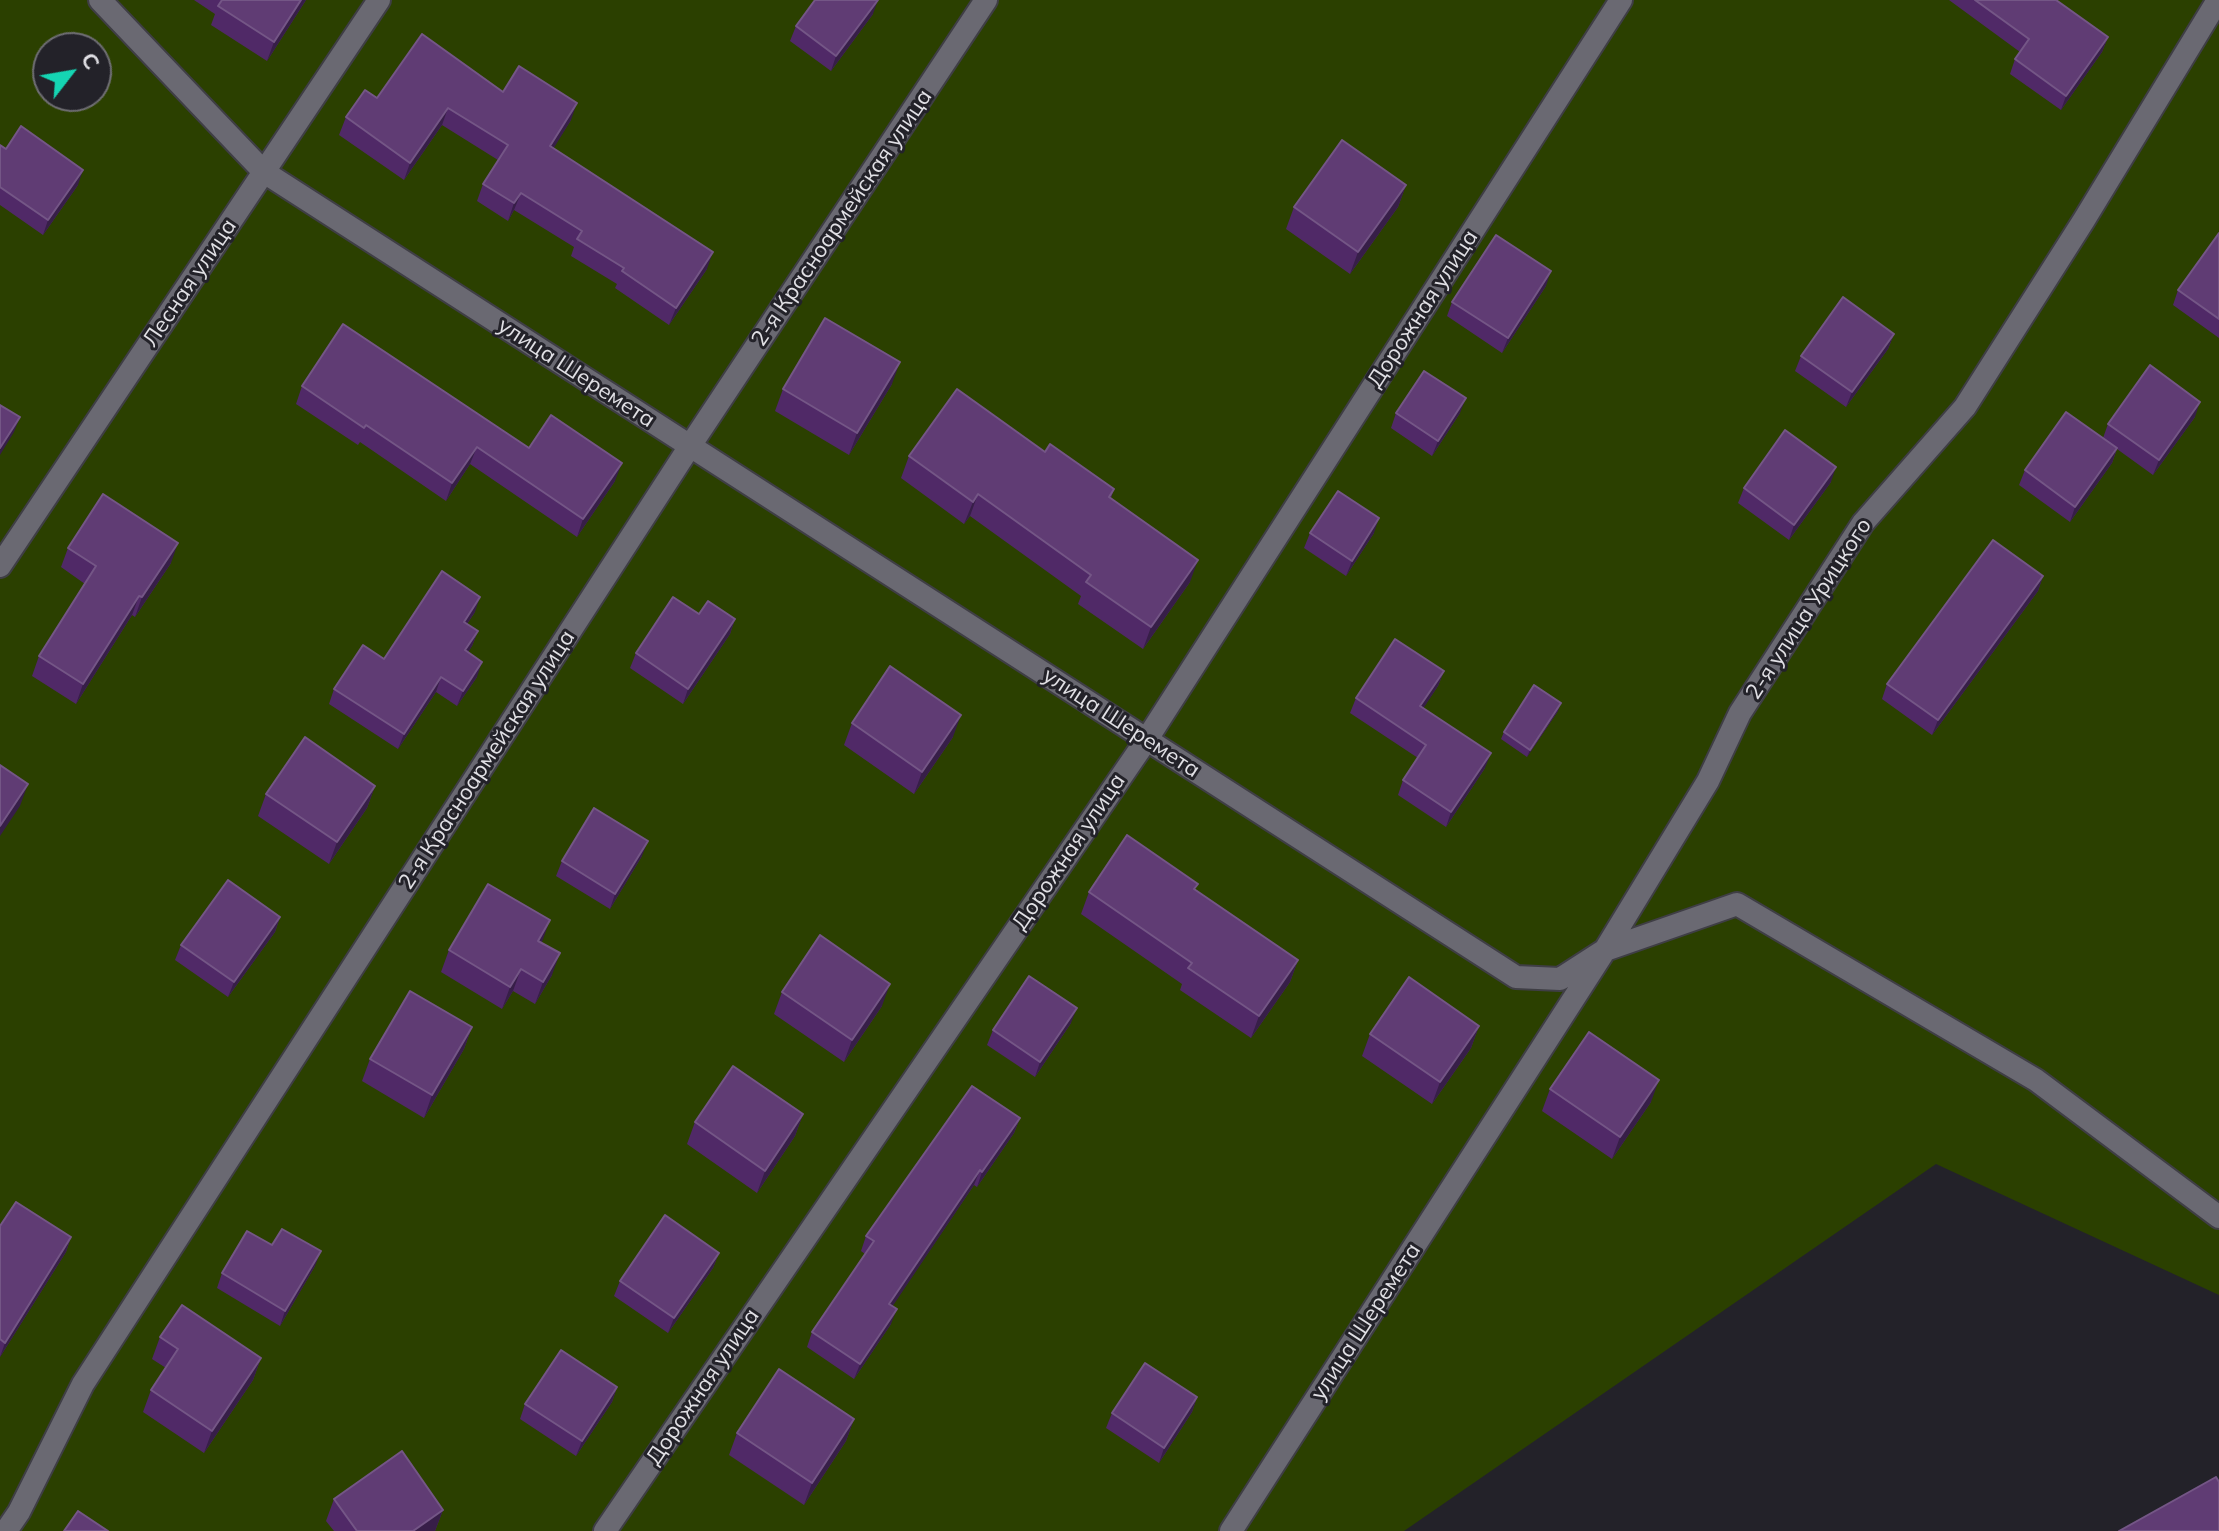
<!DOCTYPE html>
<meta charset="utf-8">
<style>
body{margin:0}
#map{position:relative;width:2219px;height:1531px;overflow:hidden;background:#232229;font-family:Mulish,sans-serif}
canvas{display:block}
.north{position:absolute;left:32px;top:32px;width:80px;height:80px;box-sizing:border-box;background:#232229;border:2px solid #6f6e74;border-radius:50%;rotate:59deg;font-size:22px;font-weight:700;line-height:32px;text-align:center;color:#e1e0e5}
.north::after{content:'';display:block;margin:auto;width:28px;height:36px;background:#15d5b3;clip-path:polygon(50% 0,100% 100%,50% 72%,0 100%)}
</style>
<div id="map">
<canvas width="2219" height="1531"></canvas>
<div class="north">С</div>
</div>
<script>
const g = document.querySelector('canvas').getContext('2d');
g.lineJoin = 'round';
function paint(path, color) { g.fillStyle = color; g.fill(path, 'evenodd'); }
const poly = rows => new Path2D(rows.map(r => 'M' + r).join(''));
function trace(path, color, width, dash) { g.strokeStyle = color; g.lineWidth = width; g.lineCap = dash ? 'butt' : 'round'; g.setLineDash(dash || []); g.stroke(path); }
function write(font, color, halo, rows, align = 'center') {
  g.font = font + ' Mulish,sans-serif'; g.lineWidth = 6; g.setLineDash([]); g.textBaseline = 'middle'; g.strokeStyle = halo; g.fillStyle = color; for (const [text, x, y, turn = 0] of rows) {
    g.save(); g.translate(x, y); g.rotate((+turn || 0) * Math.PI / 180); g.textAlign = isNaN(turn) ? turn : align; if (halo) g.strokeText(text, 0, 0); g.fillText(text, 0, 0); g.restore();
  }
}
const green = poly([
 [0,0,2219,0,2219,1295,1936,1164,1404,1531,0,1531],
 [48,48,96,48,96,96,48,96]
]);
const minor = poly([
 [100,0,264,172,1516,977,1560,979,1605,950,1231,1531],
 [0,566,379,0],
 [1605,950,1708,781,1740,713,1863,523,1965,407,2084,220,2218,0],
 [1605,950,1737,904,2036,1080,2219,1217],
 [6,1531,19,1512,83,1384,690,446,986,0],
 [605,1531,1147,739,1621,0]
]);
const wall = poly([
 [194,0,306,0,267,61,211,25,215,14],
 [1949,0,2056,0,2108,37,2102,52,2061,110,2010,74,2015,59,2020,52],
 [873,14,831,71,790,41,796,26],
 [503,92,571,120,553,148,707,269,669,325,615,288,617,284,571,256,574,247,514,210,508,221,477,201,483,184,498,160,442,125,404,180,339,135,346,117,377,98],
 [0,145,78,185,43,235,0,205],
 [1406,185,1398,207,1350,274,1286,229,1294,207],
 [2219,233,2219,338,2173,305,2178,290],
 [1546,286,1502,353,1447,316,1452,302],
 [1894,334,1888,349,1846,407,1795,371,1801,356],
 [892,384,849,455,775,411,783,389],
 [302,386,529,448,615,481,577,537,470,464,446,501,360,442,358,445,296,404],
 [1396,413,1460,413,1432,456,1391,428],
 [2195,417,2153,475,2117,449,2112,463,2070,522,2019,485,2025,470,2103,438,2108,424],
 [909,456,1114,489,1111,498,1190,582,1143,649,1078,604,1081,596,970,516,964,524,901,478],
 [1831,482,1789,540,1738,503,1744,488],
 [1310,533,1374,533,1346,576,1304,548],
 [68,548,171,563,135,617,132,615,76,704,32,676,39,656,85,584,61,567],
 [2043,576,2038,591,1932,735,1882,699,1887,684],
 [475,612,467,624,478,631,472,646,468,652,477,677,457,706,436,692,398,749,329,704,334,689],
 [735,619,730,634,683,704,630,668,636,653],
 [1444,671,1438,686,1423,708,1485,768,1446,827,1398,795,1403,780,1418,758,1350,713,1356,698],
 [1558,711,1527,757,1501,739,1504,732],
 [852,723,953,737,914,794,844,745],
 [375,786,367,808,329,864,258,816,266,794],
 [642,856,610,909,556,876,562,861],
 [1196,890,1298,960,1290,982,1251,1038,1180,990,1182,984,1081,914,1089,892],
 [280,917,275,932,228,997,175,960,181,945],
 [542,943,552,975,535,1004,513,991,502,1009,441,972,449,950],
 [782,992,882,1006,844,1062,774,1014],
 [1071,1023,1035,1077,987,1045,993,1030],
 [1479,1026,1471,1048,1432,1104,1362,1056,1370,1034],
 [472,1027,464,1049,424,1118,362,1081,370,1059],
 [1550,1089,1651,1102,1612,1159,1542,1111],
 [803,1114,795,1136,757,1193,687,1144,695,1122],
 [1020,1118,1014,1133,977,1187,974,1185,892,1306,891,1324,854,1379,807,1347,812,1332,865,1254,861,1251,866,1236],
 [0,1226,71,1237,66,1252,0,1357],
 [272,1245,315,1266,280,1326,217,1288,222,1273],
 [719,1253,713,1268,668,1333,614,1296,620,1281],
 [160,1337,261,1358,253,1380,204,1453,143,1412,151,1390,166,1368,152,1359],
 [617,1387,612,1402,576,1456,520,1419,525,1404],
 [1197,1397,1192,1412,1159,1463,1106,1428,1112,1413],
 [854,1419,846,1441,804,1505,729,1455,737,1433],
 [334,1499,443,1510,435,1531,334,1531,326,1521]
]);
const shadedWall = poly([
 [301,0,306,0,267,61,274,42],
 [878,0,873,14,831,71,836,56],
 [2108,37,2102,52,2061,110,2066,96],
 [577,103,571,120,544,164,550,146],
 [448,108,442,125,404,180,410,163],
 [83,170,78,185,43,235,48,220],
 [1406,185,1398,207,1350,274,1358,252],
 [521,193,514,210,508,221,514,203],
 [713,252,707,269,669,325,676,308],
 [1551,271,1546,286,1502,353,1508,338],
 [1894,334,1888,349,1846,407,1852,392],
 [900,362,892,384,849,455,857,433],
 [1466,398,1460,413,1432,456,1438,441],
 [2200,402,2195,417,2153,475,2159,460],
 [20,417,14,432,0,455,0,448],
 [477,447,470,464,446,501,452,483],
 [2117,448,2112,463,2070,522,2075,507],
 [622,463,615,481,577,537,583,519],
 [1836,467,1831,482,1789,540,1794,525],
 [978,494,970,516,964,524,973,502],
 [1379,518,1374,533,1346,576,1352,561],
 [178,543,171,563,135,617,142,597],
 [1198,560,1190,582,1143,649,1151,627],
 [2043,576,2038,591,1932,735,1938,720],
 [139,596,132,615,76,704,83,684],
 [480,597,475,612,458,637,464,622],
 [735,619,730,634,683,704,688,689],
 [478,631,472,646,460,665,465,650],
 [482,662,477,677,457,706,463,691],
 [1444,671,1438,686,1415,721,1420,706],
 [441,677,436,692,398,749,404,734],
 [1561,703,1558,711,1527,757,1530,750],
 [961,715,953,737,914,794,922,772],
 [1491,753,1485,768,1446,827,1451,812],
 [28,784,20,806,0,836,0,826],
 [375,786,367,808,329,864,337,842],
 [648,841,642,856,610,909,615,894],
 [280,917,275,932,228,997,234,982],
 [550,920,542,942,530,963,538,941],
 [560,953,552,975,535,1004,543,982],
 [1298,960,1290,982,1251,1038,1259,1016],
 [521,969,513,991,502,1009,510,987],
 [890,984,882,1006,844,1062,852,1040],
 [1077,1008,1071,1023,1035,1077,1040,1062],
 [1479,1026,1471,1048,1432,1104,1440,1082],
 [472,1027,464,1049,424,1118,432,1095],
 [1659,1080,1651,1102,1612,1159,1620,1137],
 [803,1114,795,1136,757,1193,765,1171],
 [1020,1118,1014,1133,977,1187,982,1172],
 [980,1170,974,1185,884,1319,889,1304],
 [71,1237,66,1252,0,1357,5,1343],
 [321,1251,315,1266,280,1326,285,1311],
 [719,1253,713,1268,668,1333,674,1318],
 [897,1309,891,1324,854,1379,860,1364],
 [261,1358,253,1380,204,1453,212,1431],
 [617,1387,612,1402,576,1456,582,1441],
 [1197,1397,1192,1412,1159,1463,1164,1448],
 [854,1419,846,1441,804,1505,812,1483],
 [443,1510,435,1531,413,1531]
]);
const building = poly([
 [222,0,301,0,274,42,218,6,222,0],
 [815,0,878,0,836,56,796,26,815,0],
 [1975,0,2056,0,2108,37,2066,96,2015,59,2029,39,1975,0],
 [422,34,503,92,519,66,577,103,550,146,713,252,676,308,622,271,624,268,577,239,582,231,521,193,514,203,483,184,508,145,448,108,410,163,346,117,365,90,377,98,422,34],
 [21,126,83,170,48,220,0,187,0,145,6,149,21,126],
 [1342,140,1406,185,1358,252,1294,207,1342,140],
 [2219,233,2219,319,2178,290,2219,233],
 [1496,235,1551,271,1508,338,1452,302,1496,235],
 [1843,297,1894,334,1852,392,1801,356,1843,297],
 [825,318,900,362,857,433,783,389,825,318],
 [343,324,529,448,551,415,622,463,583,519,477,447,452,483,366,425,364,428,302,386,343,324],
 [2150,365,2200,402,2159,460,2108,424,2150,365],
 [1424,371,1466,398,1438,441,1396,413,1424,371],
 [957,389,1045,452,1050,444,1114,489,1109,497,1198,560,1151,627,1086,582,1091,575,978,494,973,502,909,456,957,389],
 [0,405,20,417,0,448,0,405],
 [2066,412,2117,448,2075,507,2025,470,2066,412],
 [1785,430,1836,467,1794,525,1744,488,1785,430],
 [1338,491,1379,518,1352,561,1310,533,1338,491],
 [103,494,178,543,142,597,139,596,83,684,39,656,96,566,68,548,103,494],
 [1993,540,2043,576,1938,720,1887,684,1993,540],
 [442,571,480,597,464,622,478,631,465,650,482,662,463,691,441,677,404,734,334,689,363,645,384,659,442,571],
 [673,597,699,614,708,601,735,619,688,689,636,653,673,597],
 [1395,639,1444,671,1420,706,1491,753,1451,812,1403,780,1426,745,1356,698,1395,639],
 [890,666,961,715,922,772,852,723,890,666],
 [1534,685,1561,703,1530,750,1504,732,1534,685],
 [305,737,375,786,337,842,266,794,305,737],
 [0,765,28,784,0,826,0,765],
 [594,808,648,841,615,894,562,861,594,808],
 [1127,835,1198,884,1194,889,1298,960,1259,1016,1188,968,1192,963,1089,892,1127,835],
 [228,880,280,917,234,982,181,945,228,880],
 [488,884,550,920,538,941,560,953,543,982,521,969,510,987,449,950,488,884],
 [820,935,890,984,852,1040,782,992,820,935],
 [1029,976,1077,1008,1040,1062,993,1030,1029,976],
 [1409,977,1479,1026,1440,1082,1370,1034,1409,977],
 [410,991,472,1027,432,1095,370,1059,410,991],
 [1589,1032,1659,1080,1620,1137,1550,1089,1589,1032],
 [733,1066,803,1114,765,1171,695,1122,733,1066],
 [972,1086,1020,1118,982,1172,980,1170,889,1304,897,1309,860,1364,812,1332,874,1241,866,1236,972,1086],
 [16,1202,71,1237,5,1343,0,1339,0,1226,16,1202],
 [665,1215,719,1253,674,1318,620,1281,665,1215],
 [282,1229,321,1251,285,1311,222,1273,247,1231,272,1245,282,1229],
 [182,1305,261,1358,212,1431,151,1390,178,1349,160,1337,182,1305],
 [561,1350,617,1387,582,1441,525,1404,561,1350],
 [1145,1363,1197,1397,1164,1448,1112,1413,1145,1363],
 [779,1369,854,1419,812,1483,737,1433,779,1369],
 [402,1451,443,1510,413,1531,357,1531,334,1499,402,1451],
 [2216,1477,2219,1482,2219,1531,2119,1531,2216,1477],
 [78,1511,108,1531,64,1531,78,1511]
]);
const streetNames = [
 ["2-я Красноармейская улица",842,218,-56],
 ["Лесная улица",190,283,-56],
 ["Дорожная улица",1423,309,-57],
 ["улица Шеремета",576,373,33],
 ["2-я улица Урицкого",1809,609,-57],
 ["улица Шеремета",1121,723,33],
 ["2-я Красноармейская улица",487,760,-57],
 ["Дорожная улица",1069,852,-56],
 ["улица Шеремета",1366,1322,-57],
 ["Дорожная улица",703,1387,-56]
];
paint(green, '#2b4000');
trace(minor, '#3f3e45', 26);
trace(minor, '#6a6972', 22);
paint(wall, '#502967');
paint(shadedWall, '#371e48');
paint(building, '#603c74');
trace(building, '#745686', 2);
write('22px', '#e1e0e5', '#232229', streetNames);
</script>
